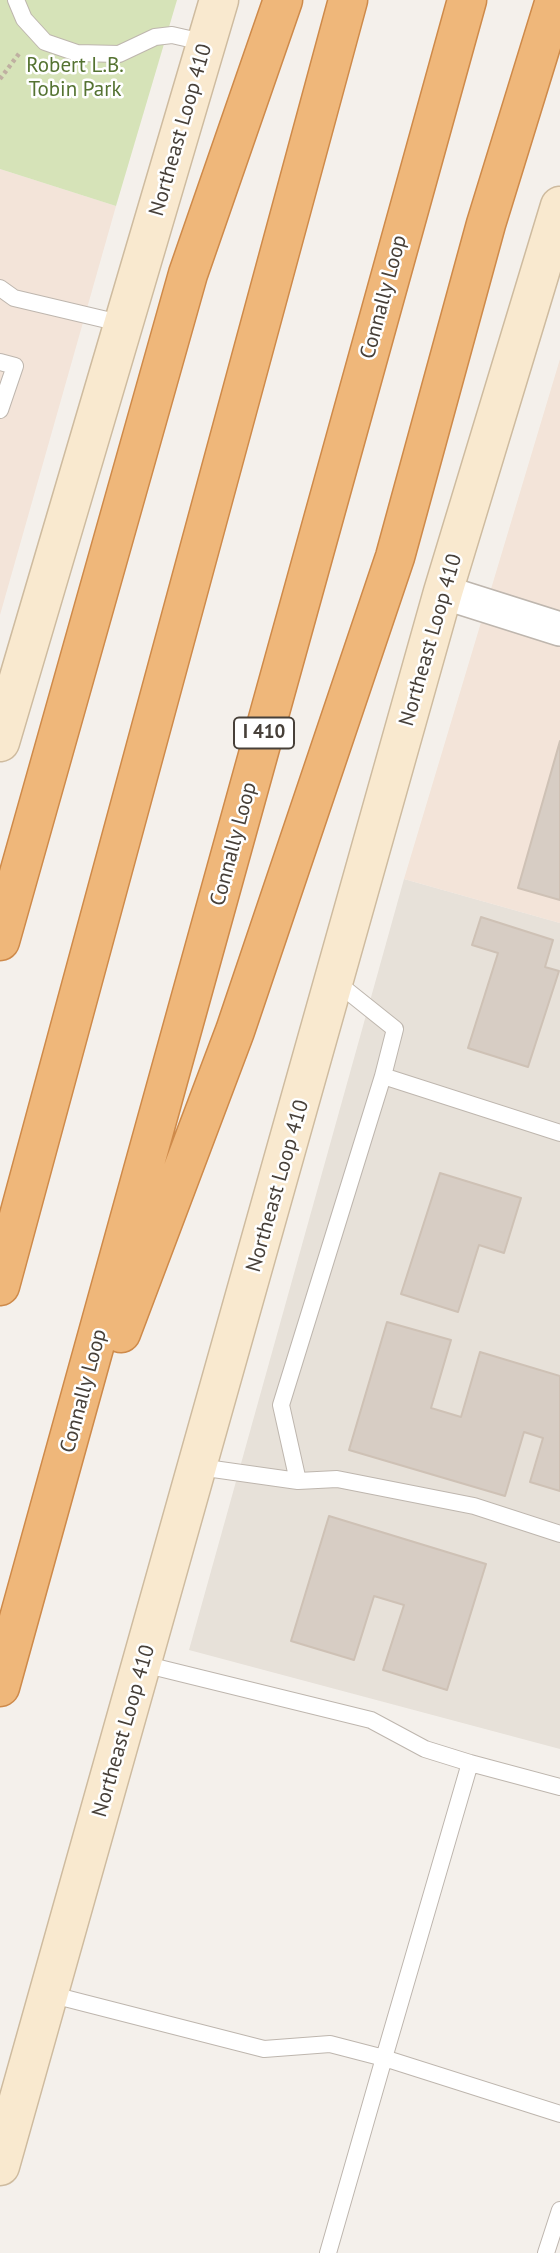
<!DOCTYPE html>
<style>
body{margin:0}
canvas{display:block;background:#f4f0eb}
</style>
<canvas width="560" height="2253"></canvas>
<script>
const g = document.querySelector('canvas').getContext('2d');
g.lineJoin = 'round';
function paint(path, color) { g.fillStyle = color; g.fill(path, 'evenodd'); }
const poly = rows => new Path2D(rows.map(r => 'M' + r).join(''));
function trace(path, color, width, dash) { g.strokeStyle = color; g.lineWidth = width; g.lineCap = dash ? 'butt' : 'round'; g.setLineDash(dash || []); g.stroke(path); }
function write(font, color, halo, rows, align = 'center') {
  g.font = font + ' "PT Sans",sans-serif'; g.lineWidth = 5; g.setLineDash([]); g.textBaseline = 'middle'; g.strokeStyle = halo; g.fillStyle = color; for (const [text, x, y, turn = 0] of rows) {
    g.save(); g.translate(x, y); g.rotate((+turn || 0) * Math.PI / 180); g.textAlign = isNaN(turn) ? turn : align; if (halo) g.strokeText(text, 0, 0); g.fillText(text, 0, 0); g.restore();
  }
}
const residential = poly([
 [404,879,560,923,560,1749,189,1650]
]);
const commercial = poly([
 [0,169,116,206,0,615],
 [560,359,560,923,404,879]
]);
const green = poly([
 [0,0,177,0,116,206,0,169]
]);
const building = poly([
 [560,741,560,900,518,888,560,741],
 [481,917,553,940,545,967,559,971,528,1067,468,1048,498,953,472,945,481,917],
 [440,1173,521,1198,504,1253,479,1245,458,1312,401,1294,440,1173],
 [387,1322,451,1340,431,1408,461,1417,480,1352,560,1376,560,1491,530,1482,543,1438,524,1432,505,1496,349,1450,387,1322],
 [329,1516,486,1564,447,1690,383,1670,404,1605,374,1596,354,1660,291,1641,329,1516]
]);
const path = poly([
 [0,79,21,51]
]);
const service = poly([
 [16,0,24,19,45,42,77,53,119,54,155,37,172,35,207,43],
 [0,288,14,298,124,324],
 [0,362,15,366,0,410],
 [335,981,395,1029,383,1076],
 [199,1467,298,1481,337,1479,474,1506,560,1534],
 [298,1481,281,1405,383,1076,560,1133],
 [143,1664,371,1720,425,1749,470,1763],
 [560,1787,470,1763,384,2058,560,2114],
 [49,1994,264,2049,330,2044,384,2058,328,2253],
 [546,2253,560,2210]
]);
const minor = poly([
 [443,592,560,629]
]);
const secondary = poly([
 [0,742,219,0],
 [0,2166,443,592,560,206]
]);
const motorway = poly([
 [0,941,188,274,283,0],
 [0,1286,348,0],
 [121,1333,235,1031,395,557,486,224,555,0],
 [0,1687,467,0]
]);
const shields = [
 [264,733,60]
];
const shieldNames = [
 ["I 410",264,733]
];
const parkNames = [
 ["Robert L.B.",75,66],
 ["Tobin Park",75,90]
];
const streetNames = [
 ["Northeast Loop 410",181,130,-74],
 ["Connally Loop",384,297,-75],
 ["Northeast Loop 410",431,640,-74],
 ["Connally Loop",234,844,-75],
 ["Northeast Loop 410",278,1186,-74],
 ["Connally Loop",84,1391,-75],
 ["Northeast Loop 410",124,1731,-74]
];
paint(residential, '#e7e1d9');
paint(commercial, '#f3e4d9');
paint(green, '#d6e3b8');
paint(building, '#d7cdc4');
trace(building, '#cec1b5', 2);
trace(service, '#beb6ae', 18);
trace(minor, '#beb6ae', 36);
trace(secondary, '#cebb9f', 41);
trace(motorway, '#ce8a4a', 41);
trace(path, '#bfb0a1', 4.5, [3.5, 3.5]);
trace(service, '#fff', 16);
trace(minor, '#fff', 33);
trace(secondary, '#f9e9cf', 38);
trace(motorway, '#efb77a', 38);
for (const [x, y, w] of shields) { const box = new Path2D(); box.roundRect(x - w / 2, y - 15.5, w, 31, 5); g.fillStyle = '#fff'; g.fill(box); trace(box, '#474039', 2); }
write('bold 19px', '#474039', null, shieldNames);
write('21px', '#557332', '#fff', parkNames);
write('21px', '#474039', '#fff', streetNames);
</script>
